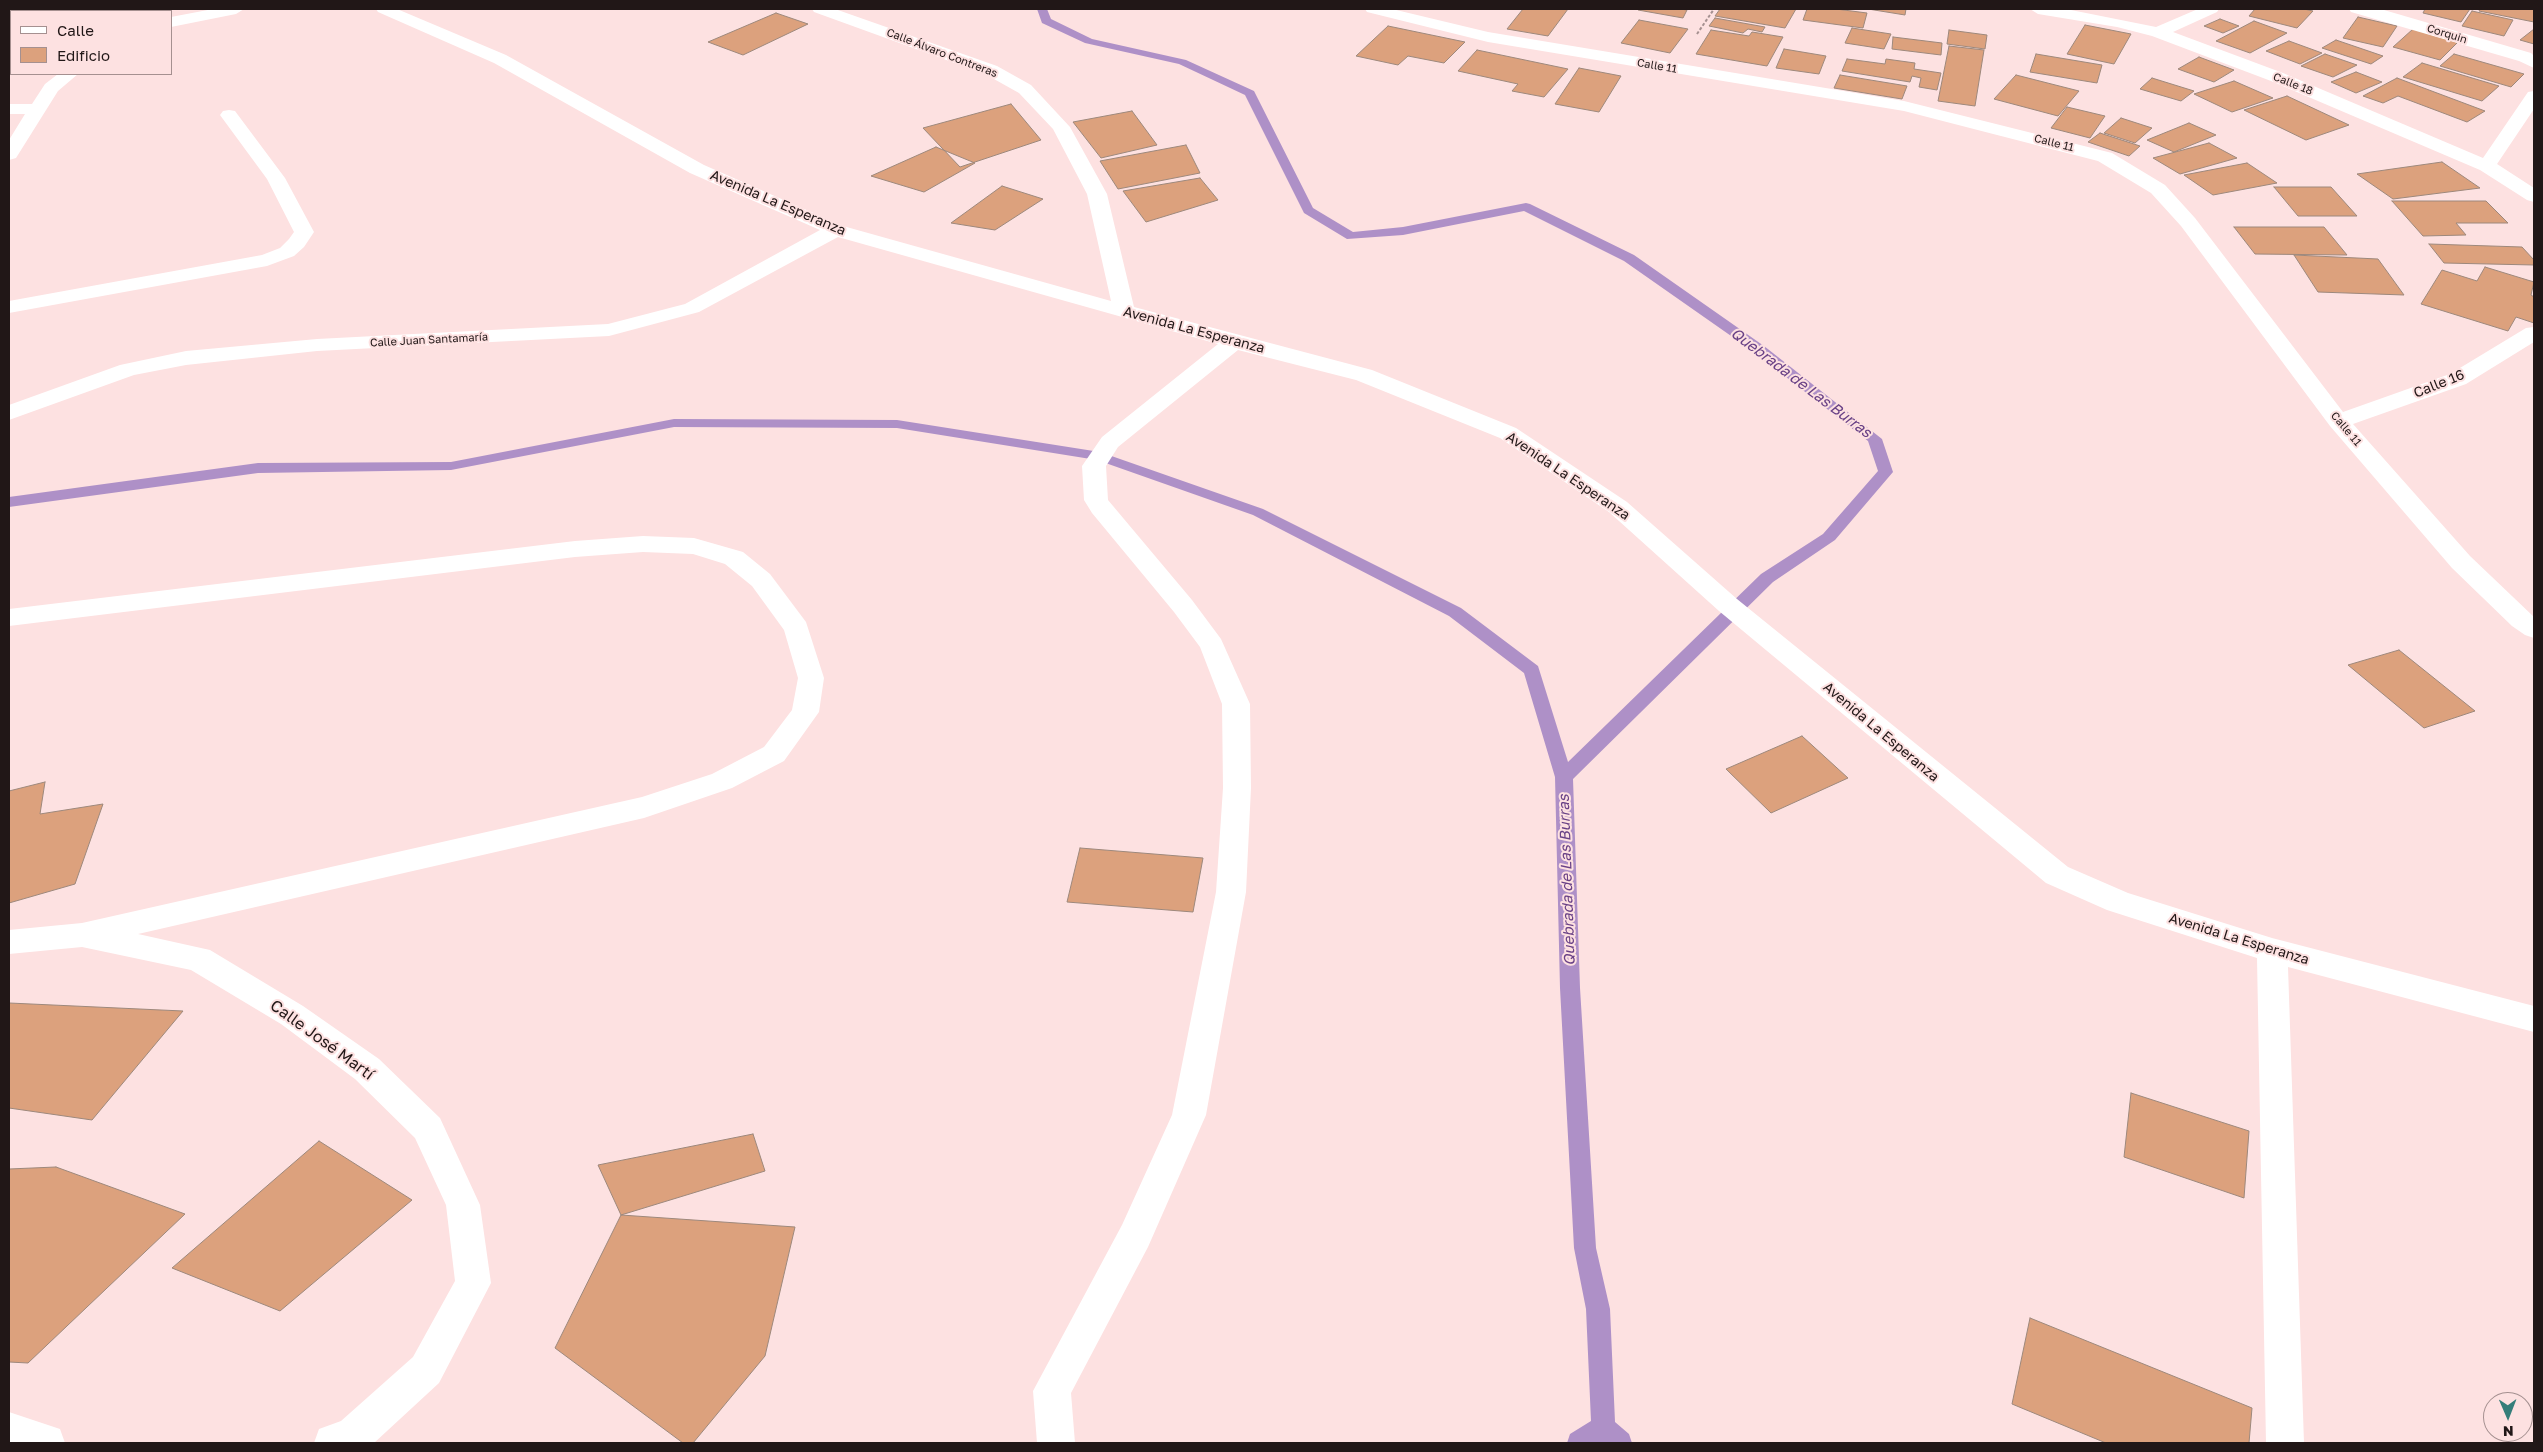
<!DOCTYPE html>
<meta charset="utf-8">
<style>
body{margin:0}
#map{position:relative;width:2543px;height:1452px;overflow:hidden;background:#fde1e1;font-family:"Golos Text",sans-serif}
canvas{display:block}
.frame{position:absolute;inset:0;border:10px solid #211717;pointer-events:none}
.legend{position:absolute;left:10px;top:10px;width:162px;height:65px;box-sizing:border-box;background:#fde1e1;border:1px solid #a59090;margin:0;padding:6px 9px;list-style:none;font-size:15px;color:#211717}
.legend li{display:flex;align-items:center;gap:10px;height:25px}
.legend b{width:25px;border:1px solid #a59090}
.north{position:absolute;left:2483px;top:1392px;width:50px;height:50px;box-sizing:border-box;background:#fde1e1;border:1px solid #a59090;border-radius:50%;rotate:179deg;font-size:14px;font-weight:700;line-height:20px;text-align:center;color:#211717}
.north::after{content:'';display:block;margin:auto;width:18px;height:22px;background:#357e7a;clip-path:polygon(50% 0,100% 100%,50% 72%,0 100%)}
</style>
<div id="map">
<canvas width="2543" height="1452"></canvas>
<div class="frame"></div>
<ul class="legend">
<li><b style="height:6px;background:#fff"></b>Calle</li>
<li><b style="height:14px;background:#dca17d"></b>Edificio</li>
</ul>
<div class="north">N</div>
</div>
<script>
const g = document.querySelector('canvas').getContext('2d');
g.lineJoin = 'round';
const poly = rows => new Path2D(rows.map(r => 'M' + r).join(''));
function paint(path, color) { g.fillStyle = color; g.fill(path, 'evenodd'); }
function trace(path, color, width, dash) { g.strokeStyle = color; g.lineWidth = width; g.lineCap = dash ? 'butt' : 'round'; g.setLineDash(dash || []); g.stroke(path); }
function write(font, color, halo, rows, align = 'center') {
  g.font = font + ' "Golos Text",sans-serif'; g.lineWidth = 4; g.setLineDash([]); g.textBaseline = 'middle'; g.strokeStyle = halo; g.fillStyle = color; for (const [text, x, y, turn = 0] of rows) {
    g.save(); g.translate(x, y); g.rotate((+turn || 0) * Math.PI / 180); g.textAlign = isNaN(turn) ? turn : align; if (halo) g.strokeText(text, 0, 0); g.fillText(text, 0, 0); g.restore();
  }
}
const stream = poly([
 [1037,9,1047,9,1051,19,1092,39,1186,60,1254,91,1313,208,1353,232,1403,227,1526,203,1530,204,1634,255,1764,346,1882,439,1893,472,1835,540,1773,582,1573,779,1580,988,1596,1248,1610,1309,1615,1422,1629,1434,1632,1443,1567,1443,1570,1434,1591,1421,1586,1309,1574,1248,1560,988,1555,777,1524,673,1449,616,1253,515,1097,460,897,428,674,427,451,470,258,473,9,507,9,497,258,463,451,462,674,419,897,420,1100,452,1263,509,1461,608,1538,666,1568,762,1761,574,1823,534,1878,471,1868,441,1754,352,1624,261,1524,211,1403,235,1347,239,1304,213,1245,95,1179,64,1085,43,1042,23,1037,9]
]);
const building = poly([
 [1523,9,1568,9,1548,36,1507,29,1523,9],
 [1639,9,1680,9,1687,10,1683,18,1638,10,1639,9],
 [1720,9,1796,9,1785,28,1715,16,1720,9],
 [1807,9,1836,9,1867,13,1863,28,1803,20,1807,9],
 [1868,9,1906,9,1905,15,1868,9],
 [2255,9,2304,9,2313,11,2297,28,2249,16,2255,9],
 [2425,9,2470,9,2461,22,2423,13,2425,9],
 [2480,9,2534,9,2534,22,2479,11,2480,9],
 [2472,11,2513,20,2504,36,2462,26,2472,11],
 [776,13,808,24,743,55,708,42,776,13],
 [2358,17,2397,26,2383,47,2343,38,2358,17],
 [1715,18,1765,27,1762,32,1748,29,1743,33,1709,26,1715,18],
 [2220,19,2239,26,2223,33,2204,26,2220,19],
 [1639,20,1688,29,1670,53,1621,43,1639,20],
 [2254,21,2287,33,2250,53,2216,41,2254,21],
 [2085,25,2131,34,2114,64,2067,54,2085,25],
 [1388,26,1465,42,1444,63,1408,56,1398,65,1356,56,1388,26],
 [1852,28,1891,34,1884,49,1845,43,1852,28],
 [2413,29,2459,41,2440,60,2393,47,2413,29],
 [2534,29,2534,44,2520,40,2534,29],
 [1711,30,1749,36,1752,32,1783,37,1767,66,1696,54,1711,30],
 [1949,30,1987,35,1985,49,1947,44,1949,30],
 [1893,37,1942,43,1941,55,1892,49,1893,37],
 [2336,40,2383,56,2371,64,2322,48,2336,40],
 [2289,41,2322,53,2300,64,2266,51,2289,41],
 [1949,46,1984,50,1975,106,1938,101,1949,46],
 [1784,49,1826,56,1819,74,1776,68,1784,49],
 [1477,50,1568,69,1544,97,1512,91,1518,84,1458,71,1477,50],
 [2036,54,2102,65,2097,83,2030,72,2036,54],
 [2325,54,2357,65,2333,77,2301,66,2325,54],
 [2454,54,2524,74,2511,87,2440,66,2454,54],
 [2199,57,2234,70,2214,82,2178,69,2199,57],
 [1847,59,1885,64,1886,59,1915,63,1914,69,1941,73,1937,90,1919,87,1921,78,1912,76,1910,82,1842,71,1847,59],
 [2422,63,2499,86,2482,101,2403,77,2422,63],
 [1579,68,1621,76,1599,112,1555,104,1579,68],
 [2356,72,2382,82,2356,93,2331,82,2356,72],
 [1840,75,1907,86,1902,99,1834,88,1840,75],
 [2016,75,2079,91,2058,116,1994,99,2016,75],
 [2152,78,2194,91,2181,101,2140,89,2152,78],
 [2397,78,2485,111,2467,122,2398,96,2383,103,2363,96,2397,78],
 [2234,81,2273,98,2232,112,2194,94,2234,81],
 [2287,96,2349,125,2306,140,2244,110,2287,96],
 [1011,104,1041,140,960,167,923,128,1011,104],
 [2067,107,2105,116,2090,138,2051,128,2067,107],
 [1132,111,1157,145,1101,158,1073,122,1132,111],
 [2121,118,2152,128,2135,143,2104,133,2121,118],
 [2189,123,2216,135,2174,152,2147,140,2189,123],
 [2100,133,2140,146,2129,156,2088,142,2100,133],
 [2209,143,2237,158,2180,174,2153,158,2209,143],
 [1186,145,1200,173,1118,189,1100,161,1186,145],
 [936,147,975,163,924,192,871,176,936,147],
 [2442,162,2480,188,2393,199,2357,174,2442,162],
 [2247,163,2277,183,2213,195,2184,175,2247,163],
 [1200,178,1218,200,1146,222,1123,191,1200,178],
 [1002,186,1043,199,995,230,951,223,1002,186],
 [2274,187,2331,187,2357,216,2298,216,2274,187],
 [2392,201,2486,201,2508,223,2456,223,2466,235,2423,236,2392,201],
 [2234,227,2324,227,2347,255,2255,254,2234,227],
 [2429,244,2522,247,2534,260,2534,265,2444,263,2429,244],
 [2294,255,2378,259,2404,295,2318,292,2294,255],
 [2485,267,2534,282,2531,295,2534,297,2534,323,2516,317,2508,331,2421,304,2442,270,2477,281,2485,267],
 [2399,650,2475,711,2424,728,2348,665,2399,650],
 [1802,736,1848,778,1771,813,1726,769,1802,736],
 [45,782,40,814,103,804,75,884,9,903,9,791,45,782],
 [1080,848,1203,858,1193,912,1067,902,1080,848],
 [9,1003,183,1011,92,1120,9,1108,9,1003],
 [2131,1093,2249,1131,2244,1198,2124,1157,2131,1093],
 [753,1134,765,1171,621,1215,598,1165,753,1134],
 [319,1141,412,1200,280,1311,172,1268,319,1141],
 [56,1167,185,1214,28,1363,9,1362,9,1169,56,1167],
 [621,1215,795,1227,765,1356,693,1443,683,1443,555,1348,621,1215],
 [2030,1318,2252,1408,2249,1443,2106,1443,2012,1404,2030,1318]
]);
const path = poly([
 [1697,34,1714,9]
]);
const minor = poly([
 [213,9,244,9,236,14,171,27,171,17,213,9],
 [376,9,397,9,506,55,704,165,843,226,1111,301,1087,194,1053,129,1019,93,985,74,814,12,812,9,835,9,997,66,1031,85,1070,127,1107,194,1134,307,1372,370,1516,428,1627,502,1737,599,2068,867,2128,893,2272,938,2534,1006,2534,1032,2288,967,2304,1443,2266,1443,2257,958,2107,910,2046,883,1719,611,1609,512,1500,438,1356,380,1238,350,1118,447,1106,466,1108,500,1192,600,1221,639,1250,704,1251,788,1246,892,1206,1115,1148,1247,1071,1393,1075,1443,1037,1443,1033,1391,1122,1225,1172,1115,1216,892,1223,788,1222,704,1200,647,1174,612,1092,513,1084,500,1082,466,1102,437,1218,344,838,237,699,312,609,336,317,351,186,365,134,375,9,420,9,405,120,365,186,351,317,339,608,324,685,304,820,230,690,173,494,63,378,12,376,9],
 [1365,9,1392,9,1488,32,1904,101,2112,153,2165,185,2195,218,2343,412,2450,374,2526,328,2534,327,2534,342,2466,384,2353,424,2470,556,2534,617,2534,638,2525,635,2512,626,2452,568,2330,426,2181,226,2151,193,2098,161,1904,111,1488,42,1367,12,1365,9],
 [2030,9,2066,9,2156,27,2198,9,2219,9,2217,12,2173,32,2283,73,2483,158,2528,92,2534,91,2534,109,2497,164,2534,188,2534,202,2527,200,2480,170,2271,81,2152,36,2117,27,2038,14,2030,9],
 [2349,9,2384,10,2531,53,2534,56,2534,68,2519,61,2351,12,2349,9],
 [58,74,78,74,58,91,16,158,9,160,9,140,25,114,9,114,9,104,32,104,45,84,58,74],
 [229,110,235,111,285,178,314,232,304,247,294,256,267,266,9,313,9,301,262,255,280,248,289,239,294,232,267,179,220,115,223,111,229,110],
 [643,536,694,538,743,552,770,574,806,622,824,678,819,712,784,761,732,788,644,818,138,934,210,950,303,1006,379,1059,440,1118,480,1205,491,1283,439,1383,374,1443,314,1443,319,1429,341,1421,413,1357,455,1281,446,1205,415,1138,355,1079,281,1024,191,970,82,947,9,954,9,930,82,923,642,797,712,774,764,747,792,710,798,678,784,630,752,586,725,564,693,554,643,552,575,557,9,626,9,609,575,541,643,536],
 [9,1412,60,1429,65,1443,9,1443,9,1412]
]);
const farStreetnames = [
 ["Corquin",2447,34,17],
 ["Calle Álvaro Contreras",942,53,21],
 ["Calle 11",1657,66,10],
 ["Calle 18",2293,84,22],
 ["Calle 11",2054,143,14],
 ["Calle Juan Santamaría",429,340,-3],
 ["Calle 11",2346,429,50]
];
const streetNames = [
 ["Avenida La Esperanza",778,203,23],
 ["Avenida La Esperanza",1194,330,15],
 ["Calle 16",2439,384,-22],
 ["Avenida La Esperanza",1568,476,34],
 ["Avenida La Esperanza",1881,732,40],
 ["Avenida La Esperanza",2239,939,17]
];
const waterNames = [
 ["Quebrada de Las Burras",1801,383,37],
 ["Quebrada de Las Burras",1567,880,-92]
];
const nearStreetnames = [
 ["Calle José Martí",322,1040,36]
];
paint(stream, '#ae90c7');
paint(building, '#dca17d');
trace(building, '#9d887c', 1);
trace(path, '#a69191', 2, [3, 2]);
paint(minor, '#fff');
write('11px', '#211717', '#fde1e1', farStreetnames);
write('14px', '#211717', '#fde1e1', streetNames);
write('italic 15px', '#694186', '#fde1e1', waterNames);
write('16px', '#211717', '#fde1e1', nearStreetnames);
</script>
